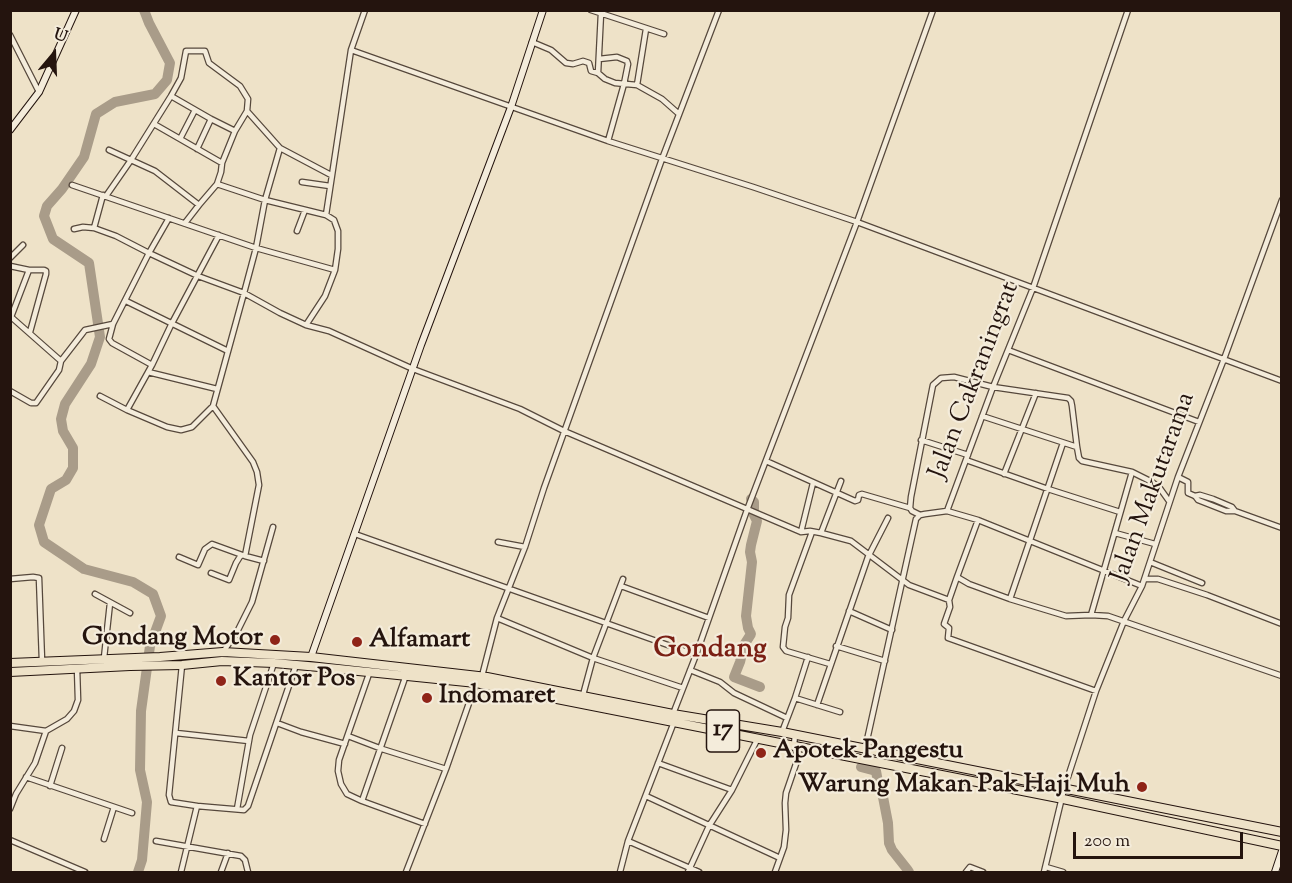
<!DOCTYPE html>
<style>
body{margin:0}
#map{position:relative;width:1292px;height:883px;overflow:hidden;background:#eee2c8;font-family:"Sorts Mill Goudy",serif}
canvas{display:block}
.frame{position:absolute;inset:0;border:12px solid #24140e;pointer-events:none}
.north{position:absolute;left:24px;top:24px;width:60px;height:60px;-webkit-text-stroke:4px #f4ecdb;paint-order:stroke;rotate:19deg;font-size:16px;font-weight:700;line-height:24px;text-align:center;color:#24140e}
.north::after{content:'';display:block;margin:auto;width:21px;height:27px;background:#24140e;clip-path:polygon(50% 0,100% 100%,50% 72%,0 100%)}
.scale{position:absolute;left:1073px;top:832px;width:170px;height:27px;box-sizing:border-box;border:3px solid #24140e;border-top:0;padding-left:8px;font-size:18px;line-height:21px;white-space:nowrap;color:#24140e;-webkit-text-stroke:4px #f4ecdb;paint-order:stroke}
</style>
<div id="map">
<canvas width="1292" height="883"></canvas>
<div class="frame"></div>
<div class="north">U</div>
<div class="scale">200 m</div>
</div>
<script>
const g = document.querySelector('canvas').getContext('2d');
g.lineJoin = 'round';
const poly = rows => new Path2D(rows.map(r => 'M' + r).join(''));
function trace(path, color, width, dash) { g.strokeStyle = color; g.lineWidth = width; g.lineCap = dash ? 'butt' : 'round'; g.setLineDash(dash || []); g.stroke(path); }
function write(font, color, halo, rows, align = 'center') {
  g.font = font + ' "Sorts Mill Goudy",serif'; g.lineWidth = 4.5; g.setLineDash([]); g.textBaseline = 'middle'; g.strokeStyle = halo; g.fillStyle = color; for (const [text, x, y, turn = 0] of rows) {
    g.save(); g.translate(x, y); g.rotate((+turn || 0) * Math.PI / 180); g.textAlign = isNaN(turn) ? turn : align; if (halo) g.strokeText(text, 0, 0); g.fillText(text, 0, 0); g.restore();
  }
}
const river = poly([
 [751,499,754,502,754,515,757,521,751,545,750,552,752,562,746,616,748,628,751,634,744,645,740,662,734,677,760,687],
 [861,767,876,771,878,782,883,797,888,823,889,843,892,850,907,869,909,872],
 [138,872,142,860,147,802,140,770,141,711,150,646,161,616,153,594,133,582,84,569,44,542,39,525,51,489,66,480,73,468,73,448,63,431,61,419,65,404,91,364,100,337,89,263,53,239,44,216,47,206,62,189,84,157,96,114,115,102,155,94,167,80,170,63,149,23,144,10]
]);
const street = poly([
 [591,10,664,34],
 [601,13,598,73,605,79,615,83,637,85,662,99,679,114],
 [10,35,39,92],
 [532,42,551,50,566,63,573,64,583,61,589,63,591,71,598,73],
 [351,50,608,141,753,187,857,222,1282,381],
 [599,59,617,57,627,61,628,64,624,84,608,141],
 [637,85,646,29],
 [171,96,211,119,235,131],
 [247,111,280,148,331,175],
 [154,124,222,163],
 [180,139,195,110],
 [197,149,211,119],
 [109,150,155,171,199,205],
 [302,182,330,186],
 [217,184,265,200,326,215,334,220,338,231,338,249,335,270,325,296,306,325],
 [72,185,256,248,335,270],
 [106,196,131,160,171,96,181,78,186,51,205,51,209,63,240,86,248,99,247,111,235,131,222,163,221,172,217,184,199,205,185,223],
 [326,215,351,50,365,10],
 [169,218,149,253,198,276,244,293,280,313,306,325,329,331,413,369,520,409,564,431,801,532,810,531,821,533,851,541,909,585,949,600,957,577,969,584,1010,599,1066,616,1091,615,1108,616,1282,676],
 [94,228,103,195],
 [74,229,83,227,94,228,116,236,149,253,113,324,109,339,112,343,152,365],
 [297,231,305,210],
 [10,258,23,245],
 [10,266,29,270,44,270,46,271,46,274,30,332],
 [126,301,228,351],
 [10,316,61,361],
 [11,317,29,270],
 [1008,350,1199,422],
 [148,372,217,389],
 [10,391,31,403,36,403,59,370,61,361,85,330,113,324],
 [100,396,127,410,167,427,181,430,192,427,213,406,253,462,257,472,259,485,245,556,264,561],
 [213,406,244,293,256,248,265,200,280,148],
 [127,410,152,365,171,325,219,235],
 [982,416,1077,447],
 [921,440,968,455],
 [966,460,1048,489,1120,512],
 [766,461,855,501,858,500,859,495,862,494,910,508],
 [1004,474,1036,393],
 [1178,477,1188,482,1188,493,1195,496,1198,500,1226,511,1235,511],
 [1195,496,1200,495,1213,499,1232,507,1235,511,1282,528],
 [947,511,978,520,1142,586],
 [920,515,912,511,910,508,911,497,932,390,933,385,941,378,954,377,993,387,1068,398,1071,401,1072,406,1077,447,1079,458,1082,461,1132,472,1152,482,1159,487,1169,501],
 [801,532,813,483],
 [812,532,789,595,788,618,785,627,783,647,786,651,830,664],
 [821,533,841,481],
 [1115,533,1155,544],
 [355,534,696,655],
 [498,542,525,547],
 [179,557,198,565,205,549,212,544,245,556],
 [1150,562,1202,583],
 [211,573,229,580,236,563,241,555],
 [957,577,978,520],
 [10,579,33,577,39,578,42,661],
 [1145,579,1158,579,1207,595,1282,624],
 [621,586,709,618],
 [95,594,130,613],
 [1010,599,1063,443],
 [949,600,950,607,944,624,949,628,948,638,1096,691],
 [849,611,892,630],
 [1091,615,1132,472],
 [497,618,593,658,683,688],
 [836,646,885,661],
 [223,652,237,632,252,602,273,527],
 [104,658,110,603],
 [690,670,720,682,734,693,787,718],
 [370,671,339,760,338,771,341,784,347,794,362,801,425,824],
 [482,676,497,618,525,547,544,488,662,159,719,10],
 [583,695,593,658,623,579],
 [795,698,808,657],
 [817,705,868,557,888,518],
 [673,714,696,655,747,510,857,222,933,10],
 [277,723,301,732,345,744],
 [10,726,46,731],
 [782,732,795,698,840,712],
 [176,733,249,741],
 [348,736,382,749,446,769],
 [865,749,916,519,920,515,925,514,947,511,993,387,1033,288,1128,10],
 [658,763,732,790],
 [26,777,132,813],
 [50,786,62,748],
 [646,796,780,858],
 [362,801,406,675],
 [197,806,244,810,248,806,296,665],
 [10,809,16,794,35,763,46,731,67,719,74,711,78,700,77,668],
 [237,809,250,735,274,663],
 [104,839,114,807],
 [10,840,85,872],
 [156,841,241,856,245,860,248,872],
 [628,841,699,872],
 [1046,867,1063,872],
 [181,872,197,806,171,802,169,795,182,665],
 [221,872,228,853],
 [406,872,446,769,476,683],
 [620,872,628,841,674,722],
 [688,872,709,826,732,790,758,738],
 [775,872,784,847,786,830,785,803,786,793,798,758,794,745,795,735],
 [966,872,970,867,983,872],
 [1044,872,1064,789,1096,691,1124,621,1142,586,1178,477,1224,359,1282,200]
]);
const secondary = poly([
 [10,130,39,92,76,10],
 [311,657,421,345,511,107,543,10],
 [1275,872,1282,851]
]);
const highway = poly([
 [10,663,160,657,223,652,311,657,487,677,673,714,782,732,1282,832],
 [10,672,130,666,182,665,222,661,274,663,319,667,476,683,1063,799,1282,846]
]);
const markers = [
 [275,640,6,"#8f2418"],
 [357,642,6,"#8f2418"],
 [221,681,6,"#8f2418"],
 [427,698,6,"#8f2418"],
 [761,753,6,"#8f2418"],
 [1142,787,6,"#8f2418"]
];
const shields = [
 [723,731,33]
];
const shieldNames = [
 ["17",723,731]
];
const streetNames = [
 ["Jalan Cakraningrat",976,381,-69],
 ["Jalan Makutarama",1155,488,-70]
];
const poiNames = [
 ["Gondang Motor",263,640,"right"],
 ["Alfamart",369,642],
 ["Kantor Pos",233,681],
 ["Indomaret",439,698],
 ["Apotek Pangestu",773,753],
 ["Warung Makan Pak Haji Muh",1130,787,"right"]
];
const quarterNames = [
 ["Gondang",710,651]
];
trace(river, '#a99c89', 10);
trace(street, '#56483c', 7);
trace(secondary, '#24140e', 8);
trace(highway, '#24140e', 10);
trace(street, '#f4ecdb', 4.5);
trace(secondary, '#f4ecdb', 6);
trace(highway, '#eee2c8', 8);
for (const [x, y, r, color] of markers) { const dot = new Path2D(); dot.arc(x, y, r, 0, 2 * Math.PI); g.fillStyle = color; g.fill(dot); trace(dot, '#f4ecdb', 2); }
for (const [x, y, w] of shields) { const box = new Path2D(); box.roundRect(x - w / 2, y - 21, w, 42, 4.5); g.fillStyle = '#f4ecdb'; g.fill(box); trace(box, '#24140e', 1.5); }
write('bold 24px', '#24140e', null, shieldNames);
write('26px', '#24140e', '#f4ecdb', streetNames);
write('bold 26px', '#24140e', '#f4ecdb', poiNames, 'left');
write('bold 28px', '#7a1f14', '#f4ecdb', quarterNames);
</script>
